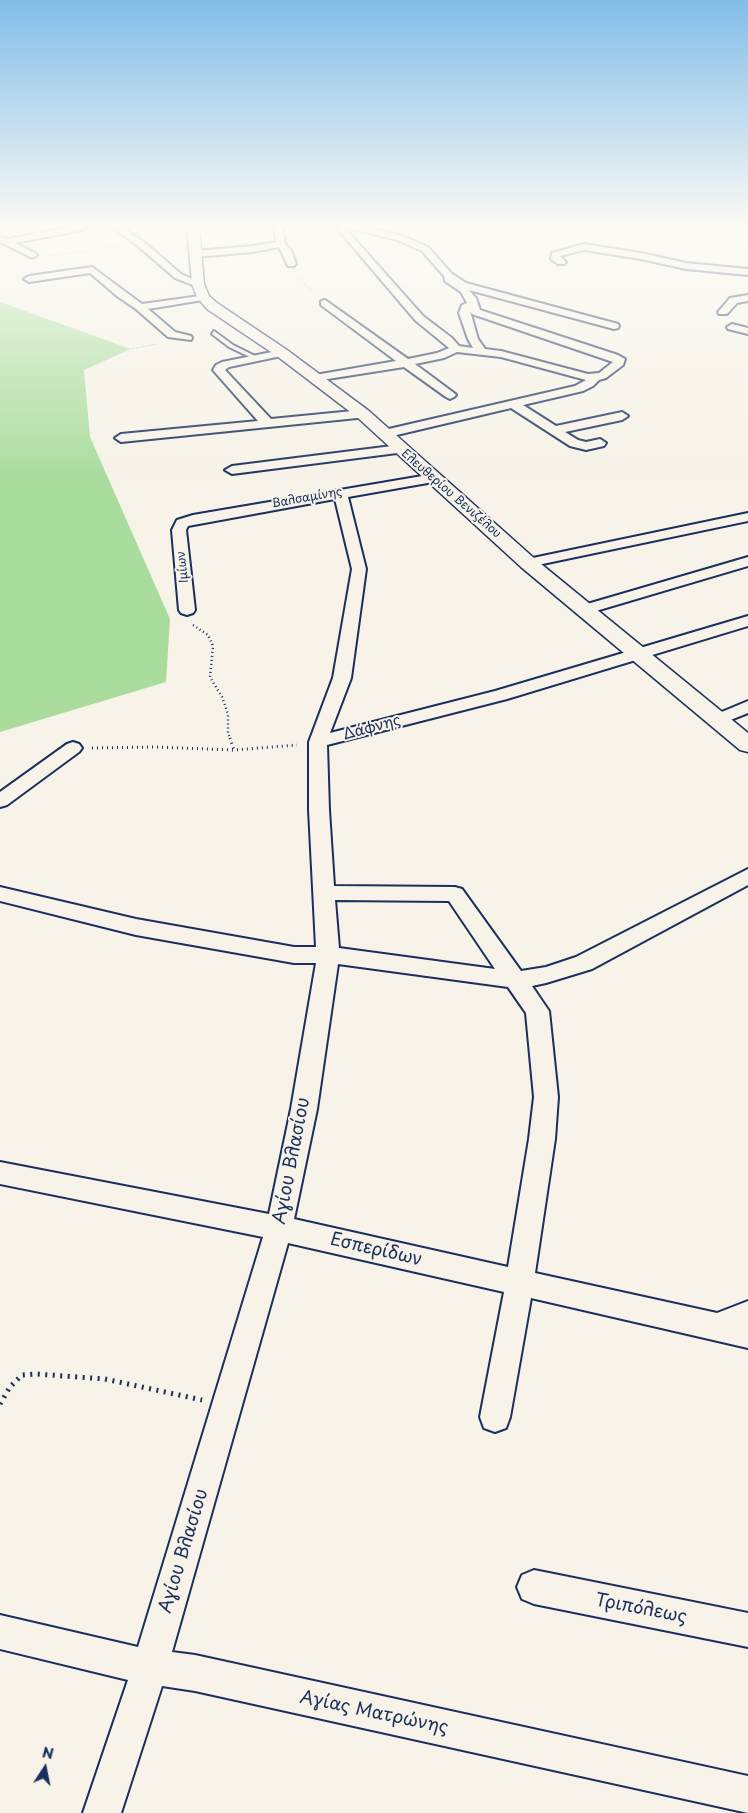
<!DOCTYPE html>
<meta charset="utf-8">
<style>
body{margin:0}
#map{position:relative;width:748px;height:1813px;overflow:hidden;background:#f7f3e8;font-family:"Playpen Sans",sans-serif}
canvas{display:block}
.north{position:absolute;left:20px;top:1743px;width:50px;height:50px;-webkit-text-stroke:4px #f7f3e8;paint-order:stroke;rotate:11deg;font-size:14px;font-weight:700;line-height:20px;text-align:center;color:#1b2f5e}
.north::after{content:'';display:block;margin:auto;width:18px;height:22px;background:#1b2f5e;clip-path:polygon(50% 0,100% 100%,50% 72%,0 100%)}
</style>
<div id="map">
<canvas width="748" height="1813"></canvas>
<div class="north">N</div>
</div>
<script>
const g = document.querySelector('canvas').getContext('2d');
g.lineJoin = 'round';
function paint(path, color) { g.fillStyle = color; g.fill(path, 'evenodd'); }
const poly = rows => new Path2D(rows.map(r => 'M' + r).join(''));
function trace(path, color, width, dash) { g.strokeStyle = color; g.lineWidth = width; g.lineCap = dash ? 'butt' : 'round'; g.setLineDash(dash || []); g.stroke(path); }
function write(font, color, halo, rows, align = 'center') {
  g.font = font + ' "Playpen Sans",sans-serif'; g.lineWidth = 4; g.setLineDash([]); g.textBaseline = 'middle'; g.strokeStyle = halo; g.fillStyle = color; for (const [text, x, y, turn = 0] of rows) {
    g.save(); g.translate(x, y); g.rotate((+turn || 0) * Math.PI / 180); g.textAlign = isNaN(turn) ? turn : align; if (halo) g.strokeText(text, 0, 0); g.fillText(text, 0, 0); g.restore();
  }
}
const green = poly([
 [0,302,131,349,84,370,90,437,170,619,166,682,0,732]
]);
const pathFar3 = poly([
 [48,256,119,247],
 [297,276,314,293],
 [131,349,157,344]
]);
const pathFar2 = poly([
 [193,625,208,635,213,646,210,677,222,697,228,714,228,733,230,739]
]);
const pathFar1 = poly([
 [230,738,234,750],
 [92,748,154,747,234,750,297,745]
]);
const path = poly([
 [0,1404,10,1387,22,1375,36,1374,105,1379,202,1400]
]);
const service = poly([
 [214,331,233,345,259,358,254,359,229,347,212,334,214,331]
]);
const minor = poly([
 [71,227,86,227,82,230,15,243,35,253,37,255,32,258,0,242,0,238,3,237,8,239,71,227],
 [112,227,121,227,144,242,181,274,203,284,198,287,175,278,138,246,112,227],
 [274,227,282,227,285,244,291,250,296,264,294,266,288,266,279,247,253,252,195,257,190,254,195,251,253,246,276,242,274,227],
 [336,227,344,227,423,316,452,338,459,346,473,348,468,339,459,313,462,305,467,303,461,292,445,281,444,276,422,251,397,240,353,229,352,227,365,227,403,236,428,247,452,274,466,283,618,324,619,326,618,328,614,329,469,290,476,298,480,310,618,355,625,359,623,365,606,378,599,380,593,386,583,391,523,405,556,426,622,412,628,416,622,420,565,432,578,440,586,442,600,439,606,443,604,446,586,450,570,446,511,408,384,438,380,437,378,434,380,431,575,386,586,380,501,357,457,352,444,358,415,364,454,393,456,395,454,397,450,399,446,397,404,367,315,381,311,380,309,378,311,376,315,375,396,361,321,305,321,301,325,300,408,359,437,353,449,348,415,320,336,227],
 [470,311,472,314,613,362,599,373,588,374,501,351,485,349,478,339,470,311],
 [584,244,641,253,686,263,748,269,748,275,686,269,641,259,584,250,560,256,566,262,564,264,558,264,551,259,552,253,584,244],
 [92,267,142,304,207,295,207,299,203,300,148,309,175,332,191,336,192,338,191,340,168,337,136,309,117,296,90,273,29,282,24,279,29,276,92,267],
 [748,295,748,301,737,303,727,314,719,314,718,312,730,298,748,295],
 [732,324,748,328,748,334,728,329,727,327,732,324],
 [282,350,286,351,287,353,286,355,229,367,225,370,271,419,363,410,367,411,369,414,367,417,121,442,115,438,121,434,258,421,213,370,216,365,222,362,282,350],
 [400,445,406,449,405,452,232,474,225,470,232,466,400,445],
 [434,474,439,475,441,478,439,481,348,497,366,569,351,678,330,733,495,691,748,616,748,626,507,699,327,745,329,810,334,886,455,887,462,889,521,971,546,967,576,957,748,869,748,885,592,969,546,983,532,986,549,1011,558,1097,555,1139,535,1273,717,1313,748,1301,748,1348,531,1298,510,1417,506,1428,495,1432,484,1428,480,1417,504,1292,288,1243,172,1652,195,1655,748,1776,748,1813,195,1691,162,1686,121,1813,83,1813,128,1680,0,1649,0,1615,138,1647,263,1237,0,1184,0,1162,269,1214,291,1109,316,963,294,963,136,935,0,901,0,887,136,919,294,947,316,947,309,810,309,742,333,678,352,569,335,499,188,526,186,530,195,610,193,613,187,615,181,613,179,610,172,530,177,520,193,515,434,474],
 [335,900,449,901,495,969,339,948,335,900],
 [338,964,508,987,526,1013,534,1097,529,1139,508,1267,294,1219,317,1109,338,964],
 [748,513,748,521,528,567,523,566,521,563,523,560,528,559,748,513],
 [748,557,748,566,589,613,583,615,577,613,575,610,577,607,748,557],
 [748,701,748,713,718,725,712,724,709,720,712,716,748,701],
 [73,742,79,744,82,748,79,752,7,805,0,807,0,792,67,744,73,742],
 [534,1570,748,1613,748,1647,534,1604,522,1599,517,1587,522,1575,534,1570]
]);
const tertiary = poly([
 [187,227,199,227,204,284,209,296,217,303,287,350,369,411,535,559,748,733,748,752,740,750,521,567,357,417,277,356,207,309,197,297,192,284,187,227]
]);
const farStreetnames = [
 ["Ελευθερίου Βενιζέλου",451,494,41],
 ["Βαλσαμίνης",307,498,-10],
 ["Ιμίων",183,567,-96]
];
const streetNames = [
 ["Δάφνης",372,728,-15]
];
const nearStreetnames = [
 ["Αγίου Βλασίου",292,1161,-79],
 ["Εσπερίδων",376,1250,13],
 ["Αγίου Βλασίου",184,1551,-73],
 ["Τριπόλεως",641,1609,11],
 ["Αγίας Ματρώνης",374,1713,12]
];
paint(green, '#a9dc9d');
trace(service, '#1b2f5e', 4);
trace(minor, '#1b2f5e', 4);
trace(tertiary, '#1b2f5e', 3);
trace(pathFar3, '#1b2f5e', 1, [0.5, 2]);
trace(pathFar2, '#1b2f5e', 2.5, [1, 3]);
trace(pathFar1, '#1b2f5e', 3, [1, 4]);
trace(path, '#1b2f5e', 5, [2, 5.5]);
paint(service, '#f7f3e8');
paint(minor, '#f7f3e8');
paint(tertiary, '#f7f3e8');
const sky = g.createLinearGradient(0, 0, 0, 480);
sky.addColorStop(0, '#82bde9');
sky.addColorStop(0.47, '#fbfaf5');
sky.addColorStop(1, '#fbfaf500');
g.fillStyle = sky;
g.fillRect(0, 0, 748, 480);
write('12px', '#1b2f5e', '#f7f3e8', farStreetnames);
write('15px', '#1b2f5e', '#f7f3e8', streetNames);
write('18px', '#1b2f5e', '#f7f3e8', nearStreetnames);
</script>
